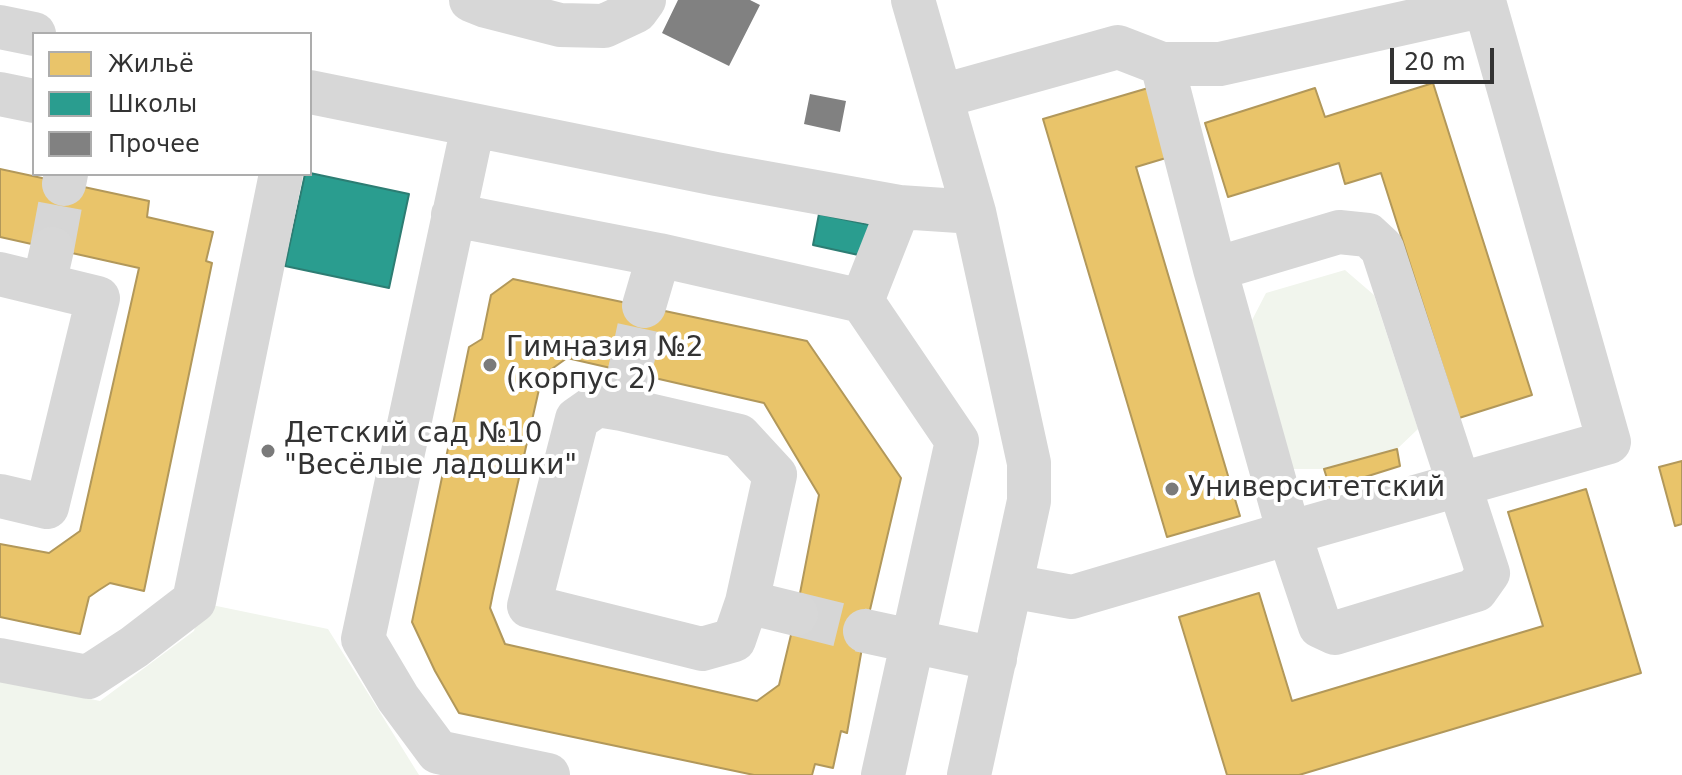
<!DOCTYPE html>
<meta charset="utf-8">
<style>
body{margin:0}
#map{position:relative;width:1682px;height:775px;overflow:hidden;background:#fff;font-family:"DejaVu Sans",sans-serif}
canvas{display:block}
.legend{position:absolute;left:32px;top:32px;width:280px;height:144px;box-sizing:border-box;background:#fff;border:2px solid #adadad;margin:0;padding:10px 14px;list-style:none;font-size:24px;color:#333}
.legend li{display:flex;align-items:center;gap:16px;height:40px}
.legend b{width:40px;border:2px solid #adadad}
.scale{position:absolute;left:1390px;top:48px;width:104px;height:36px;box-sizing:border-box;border:4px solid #333;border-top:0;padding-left:10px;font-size:24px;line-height:28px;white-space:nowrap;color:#333;-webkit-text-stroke:6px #fff;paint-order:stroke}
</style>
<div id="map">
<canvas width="1682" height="775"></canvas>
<ul class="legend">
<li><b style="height:22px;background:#e9c46a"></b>Жильё</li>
<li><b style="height:22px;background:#2a9d8f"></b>Школы</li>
<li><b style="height:22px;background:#818181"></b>Прочее</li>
</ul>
<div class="scale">20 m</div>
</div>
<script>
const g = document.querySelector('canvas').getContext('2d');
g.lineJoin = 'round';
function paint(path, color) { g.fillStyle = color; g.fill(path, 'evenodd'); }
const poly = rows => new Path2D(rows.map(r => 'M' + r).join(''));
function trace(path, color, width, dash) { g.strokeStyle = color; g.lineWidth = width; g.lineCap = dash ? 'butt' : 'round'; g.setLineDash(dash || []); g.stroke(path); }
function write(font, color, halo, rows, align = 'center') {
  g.font = font + ' "DejaVu Sans",sans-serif'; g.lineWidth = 8; g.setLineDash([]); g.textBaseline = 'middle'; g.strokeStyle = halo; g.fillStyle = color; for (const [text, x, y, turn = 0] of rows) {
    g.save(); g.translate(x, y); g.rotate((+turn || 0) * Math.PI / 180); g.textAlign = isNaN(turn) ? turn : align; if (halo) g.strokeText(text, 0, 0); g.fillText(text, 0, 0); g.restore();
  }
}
const green = poly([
 [1345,270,1374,295,1418,429,1397,449,1324,469,1293,469,1250,324,1266,293],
 [202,603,328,629,419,775,0,775,0,680,100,701,194,631]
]);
const homes = poly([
 [1433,83,1532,395,1459,418,1381,173,1345,184,1339,163,1228,197,1205,123,1315,88,1325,117,1433,83],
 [1155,86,1176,155,1136,167,1240,516,1167,537,1043,119,1155,86],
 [0,169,149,201,147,217,213,232,206,261,212,263,144,591,110,583,99,590,89,597,80,634,0,617,0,544,49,553,80,531,139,268,0,237,0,169],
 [513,279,807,341,901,478,865,631,847,733,841,731,833,768,815,764,812,775,754,775,459,713,435,671,412,622,469,347,482,339,491,295,513,279],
 [567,358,764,403,819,495,796,614,779,685,757,701,505,644,490,608,493,593,542,376,567,358],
 [1397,449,1400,466,1330,488,1324,469,1397,449],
 [1682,461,1682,524,1675,526,1659,467,1682,461],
 [1586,489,1641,673,1299,775,1227,775,1179,617,1259,593,1292,701,1543,626,1508,512,1586,489]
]);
const schools = poly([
 [310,173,409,194,389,288,285,266,305,174,310,173],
 [819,214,870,225,863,256,813,245,819,214]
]);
const building = poly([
 [678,0,750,0,760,5,729,66,662,33],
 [810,94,846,101,840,132,804,124]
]);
const minorTunnel = poly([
 [52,249,64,184],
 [630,371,644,306],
 [796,614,865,631]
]);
const minor = poly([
 [471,0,486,6,560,25,604,26,636,11,644,0],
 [913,0,974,212,1029,463,1029,501,969,775],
 [0,27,34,34],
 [1162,64,1215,269],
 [310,92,716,174,899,207,974,212],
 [0,94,34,101],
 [942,96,1118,47,1162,64,1220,64,1485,5,1609,442,1289,533,1072,597,1011,586],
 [473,126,363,639,398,698,438,752,548,775],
 [64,184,66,174],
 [453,215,659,255,862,301,957,441,883,775],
 [1339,232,1368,235,1382,248,1488,573,1476,590,1335,633,1320,626,1289,533,1215,269,1339,232],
 [0,274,98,298,47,507,0,496],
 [44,284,52,249],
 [862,301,899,207],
 [644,306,659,255],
 [597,405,622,409,739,436,775,475,747,602,734,640,702,649,529,606,577,419,597,405],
 [622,409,630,371],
 [747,602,796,614],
 [865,631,995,659],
 [0,660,88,677,134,647,194,601,281,174]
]);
const markers = [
 [490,365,8,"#7a7a7a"],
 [268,451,8,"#7a7a7a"],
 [1172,489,8,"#7a7a7a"]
];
const poiNames = [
 ["Гимназия №2",506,349],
 ["(корпус 2)",506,381],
 ["Детский сад №10",284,435],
 ["\"Весёлые ладошки\"",284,467],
 ["Университетский",1188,489]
];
paint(green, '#f1f5ed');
paint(homes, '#e9c46a');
trace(homes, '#b2985a', 2);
paint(schools, '#2a9d8f');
trace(schools, '#2d7d73', 2);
paint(building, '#818181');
trace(minorTunnel, '#d6d6d6', 44, [44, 22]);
trace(minor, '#d7d7d7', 44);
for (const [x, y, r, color] of markers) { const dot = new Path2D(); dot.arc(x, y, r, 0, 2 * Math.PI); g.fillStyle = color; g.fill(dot); trace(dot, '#fff', 3); }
write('28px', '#333', '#fff', poiNames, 'left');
</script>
